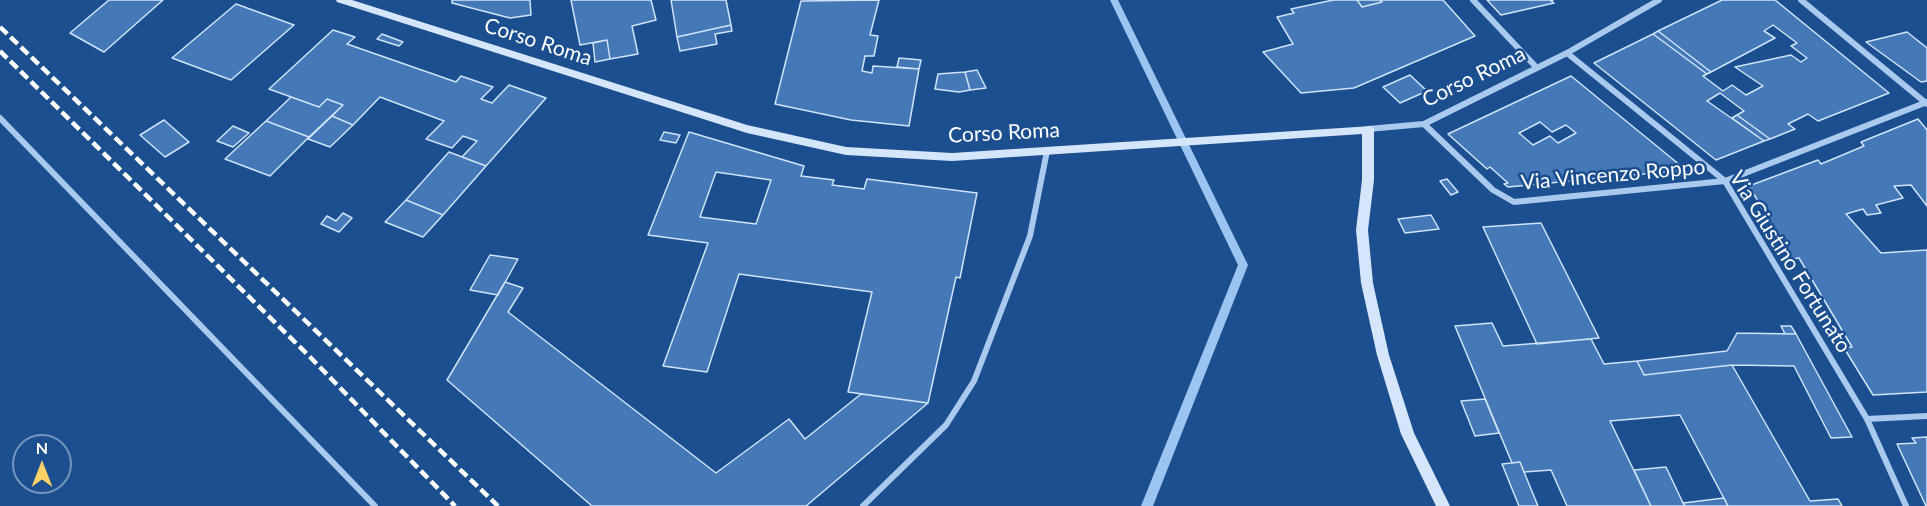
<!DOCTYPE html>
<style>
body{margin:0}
#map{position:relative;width:1927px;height:506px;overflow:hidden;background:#1b4f8f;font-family:Lato,sans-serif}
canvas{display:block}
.north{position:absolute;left:12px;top:434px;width:60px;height:60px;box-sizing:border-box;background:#1b4f8f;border:2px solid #7695bc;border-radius:50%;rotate:0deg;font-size:16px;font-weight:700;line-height:24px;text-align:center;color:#fff}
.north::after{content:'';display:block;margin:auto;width:21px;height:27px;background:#ffd166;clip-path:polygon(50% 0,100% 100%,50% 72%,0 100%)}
</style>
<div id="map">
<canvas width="1927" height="506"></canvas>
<div class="north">N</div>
</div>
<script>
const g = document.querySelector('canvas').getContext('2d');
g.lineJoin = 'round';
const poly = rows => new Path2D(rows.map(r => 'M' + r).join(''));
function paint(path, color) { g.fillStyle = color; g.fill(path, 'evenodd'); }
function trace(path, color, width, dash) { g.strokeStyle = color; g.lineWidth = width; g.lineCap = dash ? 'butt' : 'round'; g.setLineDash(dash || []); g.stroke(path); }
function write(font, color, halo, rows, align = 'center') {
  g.font = font + ' Lato,sans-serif'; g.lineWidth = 5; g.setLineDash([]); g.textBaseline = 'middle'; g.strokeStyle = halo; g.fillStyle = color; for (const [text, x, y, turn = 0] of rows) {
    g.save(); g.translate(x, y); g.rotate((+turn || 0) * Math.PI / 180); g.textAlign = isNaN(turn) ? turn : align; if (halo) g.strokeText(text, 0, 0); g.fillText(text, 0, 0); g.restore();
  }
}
const stream = poly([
 [1110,0,1118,0,1248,265,1153,506,1141,506,1238,265,1110,0]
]);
const building = poly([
 [109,0,163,0,104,52,70,33,109,0],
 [452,0,530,0,531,15,510,18,452,3,452,0],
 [571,0,651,0,656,20,632,26,638,54,610,59,607,40,580,45,571,0],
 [671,0,726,0,731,25,677,37,671,0],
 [879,0,870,35,878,36,874,56,865,56,862,71,872,73,873,66,919,69,909,126,851,120,775,104,801,1,879,0],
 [1333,0,1357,0,1362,7,1382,2,1380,0,1443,0,1475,36,1354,88,1301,93,1263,52,1293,44,1277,17,1294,13,1291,9,1333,0],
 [1357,0,1380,0,1382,2,1362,7,1357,0],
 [1487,0,1553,0,1551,1,1554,3,1501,15,1487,0],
 [1722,0,1775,0,1889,93,1818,121,1808,114,1788,124,1795,129,1770,139,1737,115,1744,111,1720,93,1707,101,1764,141,1716,160,1594,63,1653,34,1707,74,1703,76,1723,91,1732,85,1746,95,1763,86,1735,67,1791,55,1801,62,1807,58,1791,46,1797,43,1773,25,1764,31,1775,38,1711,72,1658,31,1722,0],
 [236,4,294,25,231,80,172,58,236,4],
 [731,25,732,31,715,34,717,44,680,51,677,37,731,25],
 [333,30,355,37,347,44,456,82,461,76,493,87,481,99,492,103,509,85,546,98,486,166,462,157,477,141,463,136,452,148,426,139,444,121,380,97,353,125,332,116,343,105,327,99,319,107,269,89,333,30],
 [1658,31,1711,72,1707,74,1653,34,1658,31],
 [1907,32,1927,48,1927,81,1921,82,1866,42,1907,32],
 [382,34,403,42,399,46,377,39,382,34],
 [607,40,610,59,595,62,593,43,607,40],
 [899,58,921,60,919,69,897,67,899,58],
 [977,70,986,88,970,90,965,72,977,70],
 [965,72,970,90,959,92,935,89,938,74,965,72],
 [1410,75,1427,91,1400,103,1383,87,1410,75],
 [1571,76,1686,170,1508,187,1504,184,1508,183,1490,167,1487,169,1448,134,1571,76],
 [1540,122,1552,132,1566,125,1576,133,1558,143,1550,136,1533,145,1519,133,1540,122],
 [291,97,319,107,327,99,343,105,309,137,266,121,291,97],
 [1737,115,1770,139,1764,141,1732,118,1737,115],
 [332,116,353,125,330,147,308,139,332,116],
 [1918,119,1927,130,1927,206,1911,185,1894,186,1903,198,1876,205,1881,213,1867,215,1863,209,1846,214,1881,253,1927,250,1927,392,1873,395,1844,348,1852,347,1799,258,1792,259,1749,186,1818,160,1821,164,1864,146,1861,142,1918,119],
 [164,120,189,142,165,157,140,135,164,120],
 [266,121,309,137,270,176,225,159,266,121],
 [233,126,249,133,233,147,217,141,233,126],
 [664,132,680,135,676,143,660,140,664,132],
 [689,132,804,166,801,176,834,180,832,185,864,189,867,179,977,193,960,278,956,277,928,403,848,392,872,292,739,274,707,372,663,366,708,243,648,235,689,132],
 [716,172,771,180,756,224,700,217,716,172],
 [449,152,486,166,443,215,406,200,449,152],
 [1447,179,1458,192,1451,195,1440,181,1447,179],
 [406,200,443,215,423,237,385,222,406,200],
 [343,213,352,218,339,232,321,224,327,216,336,221,343,213],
 [1431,215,1439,229,1405,233,1398,219,1431,215],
 [1541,223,1599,338,1537,344,1483,227,1541,223],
 [490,255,518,259,498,295,470,290,490,255],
 [505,282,523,288,508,312,716,473,789,419,805,439,861,394,928,403,806,506,592,506,447,380,505,282],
 [1492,323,1503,346,1591,339,1604,364,1637,361,1644,375,1732,365,1810,501,1838,499,1842,506,1728,506,1680,415,1610,421,1651,506,1567,506,1551,470,1524,472,1520,462,1512,463,1455,326,1492,323],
 [1781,326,1791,326,1796,334,1785,334,1781,326],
 [1737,333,1796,334,1852,437,1831,438,1794,366,1732,365,1644,375,1637,361,1727,351,1737,333],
 [1485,399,1499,433,1475,436,1461,401,1485,399],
 [1927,437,1927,506,1926,506,1897,444,1916,443,1912,438,1927,437],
 [1520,462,1524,472,1538,506,1519,506,1502,464,1520,462],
 [1666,467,1683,503,1685,506,1651,506,1634,470,1666,467],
 [1724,498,1728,506,1685,506,1683,503,1724,498]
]);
const street = poly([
 [1473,0,1537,68],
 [1801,0,1927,104],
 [1567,53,1725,181,1867,419,1906,506],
 [0,118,375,506],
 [1424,124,1493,190,1514,202,1725,181,1927,102],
 [1368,129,1424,124,1567,53,1659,0],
 [1867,419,1927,416],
 [863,506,946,425,974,381,1030,236,1047,151]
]);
const secondary = poly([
 [336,0,352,0,747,125,846,147,952,153,1372,126,1374,129,1374,180,1368,230,1373,283,1389,355,1414,433,1450,506,1436,506,1401,434,1377,355,1361,283,1356,230,1362,180,1362,134,952,161,846,155,747,133,337,2,336,0]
]);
const rail = poly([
 [0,27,498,506],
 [0,51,311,358,455,506]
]);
const streetNames = [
 ["Corso Roma",538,42,18],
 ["Corso Roma",1474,77,-26],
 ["Corso Roma",1004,133,-3],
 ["Via Vincenzo Roppo",1613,175,-5],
 ["Via Giustino Fortunato",1790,262,58]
];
paint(stream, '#9cc4f0');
paint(building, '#4478b7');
trace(building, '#cfe3fa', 1.5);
trace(street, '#a9c9ee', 6);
paint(secondary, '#d6e6fa');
trace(rail, '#fff', 4.5, [10, 4.5]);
write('21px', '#fff', '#1b4f8f', streetNames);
</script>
